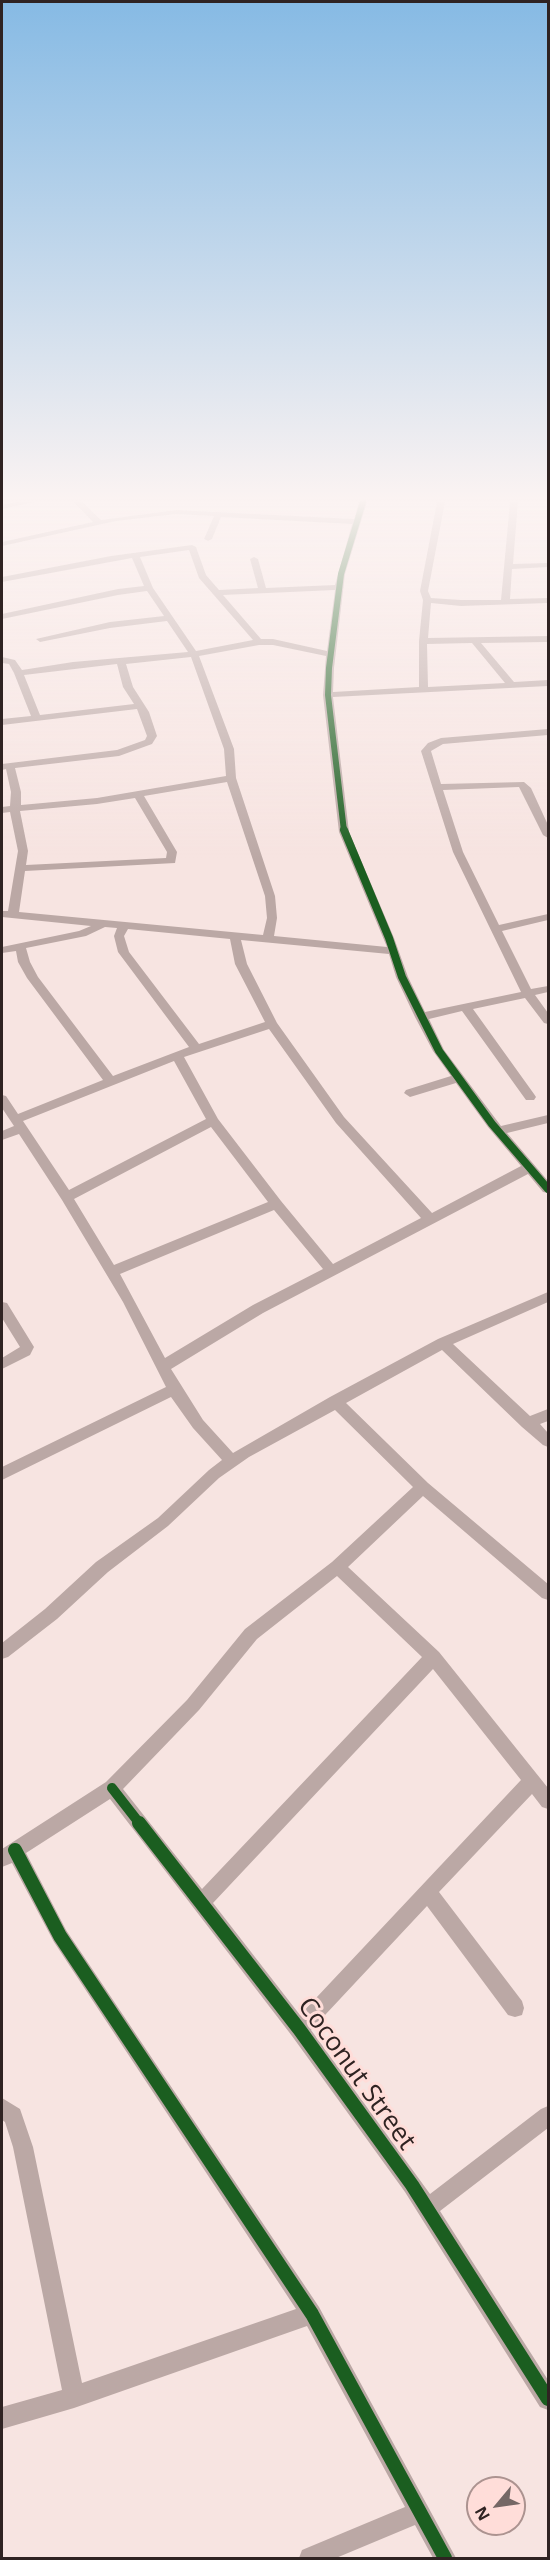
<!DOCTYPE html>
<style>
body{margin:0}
#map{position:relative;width:550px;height:2560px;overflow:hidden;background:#f7e4e1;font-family:"Open Sans",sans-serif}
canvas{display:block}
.frame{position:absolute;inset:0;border:3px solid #2f2322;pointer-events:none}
.north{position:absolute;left:466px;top:2476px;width:60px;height:60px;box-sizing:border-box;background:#ffddd9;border:2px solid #ac9390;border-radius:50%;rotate:241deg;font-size:16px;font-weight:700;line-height:24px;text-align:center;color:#2f2322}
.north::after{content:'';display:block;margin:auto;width:21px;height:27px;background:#756765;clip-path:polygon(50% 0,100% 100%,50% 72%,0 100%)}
</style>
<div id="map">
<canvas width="550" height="2560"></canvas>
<div class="frame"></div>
<div class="north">N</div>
</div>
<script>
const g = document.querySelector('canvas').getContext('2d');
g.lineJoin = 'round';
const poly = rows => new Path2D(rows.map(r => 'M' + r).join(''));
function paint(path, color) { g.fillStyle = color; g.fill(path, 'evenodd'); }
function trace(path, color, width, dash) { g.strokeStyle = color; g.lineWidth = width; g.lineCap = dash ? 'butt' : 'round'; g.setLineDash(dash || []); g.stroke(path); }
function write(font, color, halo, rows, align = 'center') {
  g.font = font + ' "Open Sans",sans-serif'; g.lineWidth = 6; g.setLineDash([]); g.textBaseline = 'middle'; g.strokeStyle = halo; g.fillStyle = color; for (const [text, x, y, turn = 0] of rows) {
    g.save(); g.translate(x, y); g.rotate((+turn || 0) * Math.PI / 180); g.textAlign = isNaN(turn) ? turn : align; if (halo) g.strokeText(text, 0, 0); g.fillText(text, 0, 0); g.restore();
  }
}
const minor = poly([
 [18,502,34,502,2,509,2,505,18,502],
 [74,502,82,502,101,520,176,510,354,519,359,502,367,502,345,574,334,668,333,692,419,687,419,641,423,600,420,591,437,502,445,502,428,591,431,598,461,600,501,600,510,502,518,502,513,564,548,563,548,567,512,569,510,599,548,598,548,603,461,606,431,603,428,638,548,636,548,642,481,643,514,682,548,680,548,686,333,697,349,832,394,938,408,977,425,1012,521,992,453,852,421,751,428,743,441,738,548,729,548,735,443,744,431,751,441,784,524,782,531,788,548,825,548,838,543,835,519,787,443,790,463,852,499,925,548,914,548,920,502,931,531,989,548,986,548,992,535,995,548,1013,548,1024,544,1023,525,998,473,1009,534,1094,536,1097,534,1100,526,1100,462,1011,429,1019,444,1050,501,1126,548,1115,548,1123,507,1133,548,1181,548,1193,543,1192,528,1174,263,1313,171,1369,203,1420,233,1453,330,1397,438,1339,548,1292,548,1302,453,1344,530,1416,548,1409,548,1421,540,1424,548,1433,548,1447,543,1445,522,1427,442,1350,346,1403,428,1483,548,1584,548,1600,542,1598,423,1496,348,1567,439,1652,548,1788,548,1809,542,1807,532,1794,439,1892,522,2001,524,2008,522,2015,515,2017,508,2015,427,1906,311,2030,430,2194,541,2109,548,2106,548,2128,440,2211,548,2380,548,2410,540,2407,405,2192,292,2036,110,1799,26,1853,66,1930,319,2307,456,2558,433,2558,415,2525,336,2558,299,2558,302,2550,405,2507,307,2326,74,2408,2,2429,2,2407,62,2390,13,2147,5,2122,2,2120,2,2098,20,2109,33,2147,82,2383,296,2309,54,1942,12,1863,2,1867,2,1849,106,1782,187,1700,245,1629,332,1562,413,1487,335,1410,249,1457,219,1478,168,1526,108,1572,57,1619,8,1657,2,1659,2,1643,45,1609,96,1562,158,1518,209,1470,222,1460,193,1428,171,1397,2,1480,2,1467,166,1387,123,1302,62,1200,19,1134,2,1140,2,1131,14,1126,2,1108,2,1095,6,1096,18,1114,103,1080,27,978,18,962,16,951,2,953,2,947,79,931,91,926,2,917,2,911,8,911,18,851,10,812,2,813,2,807,10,806,11,792,6,769,2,770,2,764,117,750,145,740,147,736,137,709,2,725,2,719,31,716,14,673,9,664,2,663,2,657,15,660,22,670,73,662,188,652,167,621,110,628,40,642,36,639,110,622,164,616,147,591,118,595,2,619,2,614,118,589,144,586,132,558,2,582,2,577,111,556,192,545,196,547,206,575,219,590,258,588,250,559,254,557,258,559,266,588,335,585,352,524,221,517,212,539,208,541,204,539,214,516,176,514,116,521,2,546,2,542,93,522,74,502],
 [189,550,199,578,253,640,196,651,153,588,140,557,189,550],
 [335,590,327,651,273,639,261,639,223,595,335,590],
 [472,643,505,683,428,687,427,644,472,643],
 [259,645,273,645,326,656,323,695,339,832,387,947,274,936,277,918,275,896,236,778,234,749,199,656,259,645],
 [191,657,224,749,226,776,97,798,21,805,21,792,15,768,119,756,152,744,157,736,149,712,133,687,126,664,191,657],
 [117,664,123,687,134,704,40,715,24,675,117,664],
 [227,782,265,896,267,918,263,935,19,912,25,871,175,863,177,852,144,796,227,782],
 [135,798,167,852,166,858,26,865,28,851,20,811,97,804,135,798],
 [105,927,117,928,114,936,118,952,189,1047,113,1076,38,977,30,962,26,948,86,936,105,927],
 [128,929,230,939,235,964,265,1022,199,1044,129,952,124,936,128,929],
 [241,940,389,954,396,977,415,1017,433,1051,451,1076,406,1090,404,1093,410,1097,456,1083,488,1127,521,1166,432,1213,344,1117,277,1023,247,964,241,940],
 [269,1029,336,1123,421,1218,333,1264,281,1201,218,1119,184,1057,269,1029],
 [174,1061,206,1119,69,1190,23,1121,174,1061],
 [211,1127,268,1202,114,1265,74,1199,211,1127],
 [274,1210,323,1269,253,1305,165,1358,120,1274,274,1210],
 [337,1576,422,1657,202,1889,123,1789,199,1710,257,1639,337,1576],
 [433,1669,521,1780,300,2015,213,1903,433,1669],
 [2,1302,7,1303,34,1347,30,1355,2,1369,2,1358,20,1347,2,1318,2,1302]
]);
const cyclewayFar3 = poly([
 [344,831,328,695,329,668,341,574,363,502]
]);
const cyclewayFar2 = poly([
 [344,830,389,938,402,977,439,1051,492,1124,548,1189]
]);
const cyclewayFar1 = poly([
 [112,1788,140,1824]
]);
const cycleway = poly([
 [139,1823,299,2029,412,2185,548,2399],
 [15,1850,60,1936,312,2314,445,2558]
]);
const nearStreetnames = [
 ["Coconut Street",356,2074,54]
];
paint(minor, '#bba8a5');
trace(cyclewayFar3, '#1b5e20', 6);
trace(cyclewayFar2, '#1b5e20', 8);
trace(cyclewayFar1, '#1b5e20', 10);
trace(cycleway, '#1b5e20', 14);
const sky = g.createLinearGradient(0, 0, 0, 860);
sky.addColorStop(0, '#86bae4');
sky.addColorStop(0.58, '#fbf3f2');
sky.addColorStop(1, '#fbf3f200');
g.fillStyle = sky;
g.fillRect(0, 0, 550, 860);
write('26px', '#2f2322', '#ffddd9', nearStreetnames);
</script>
